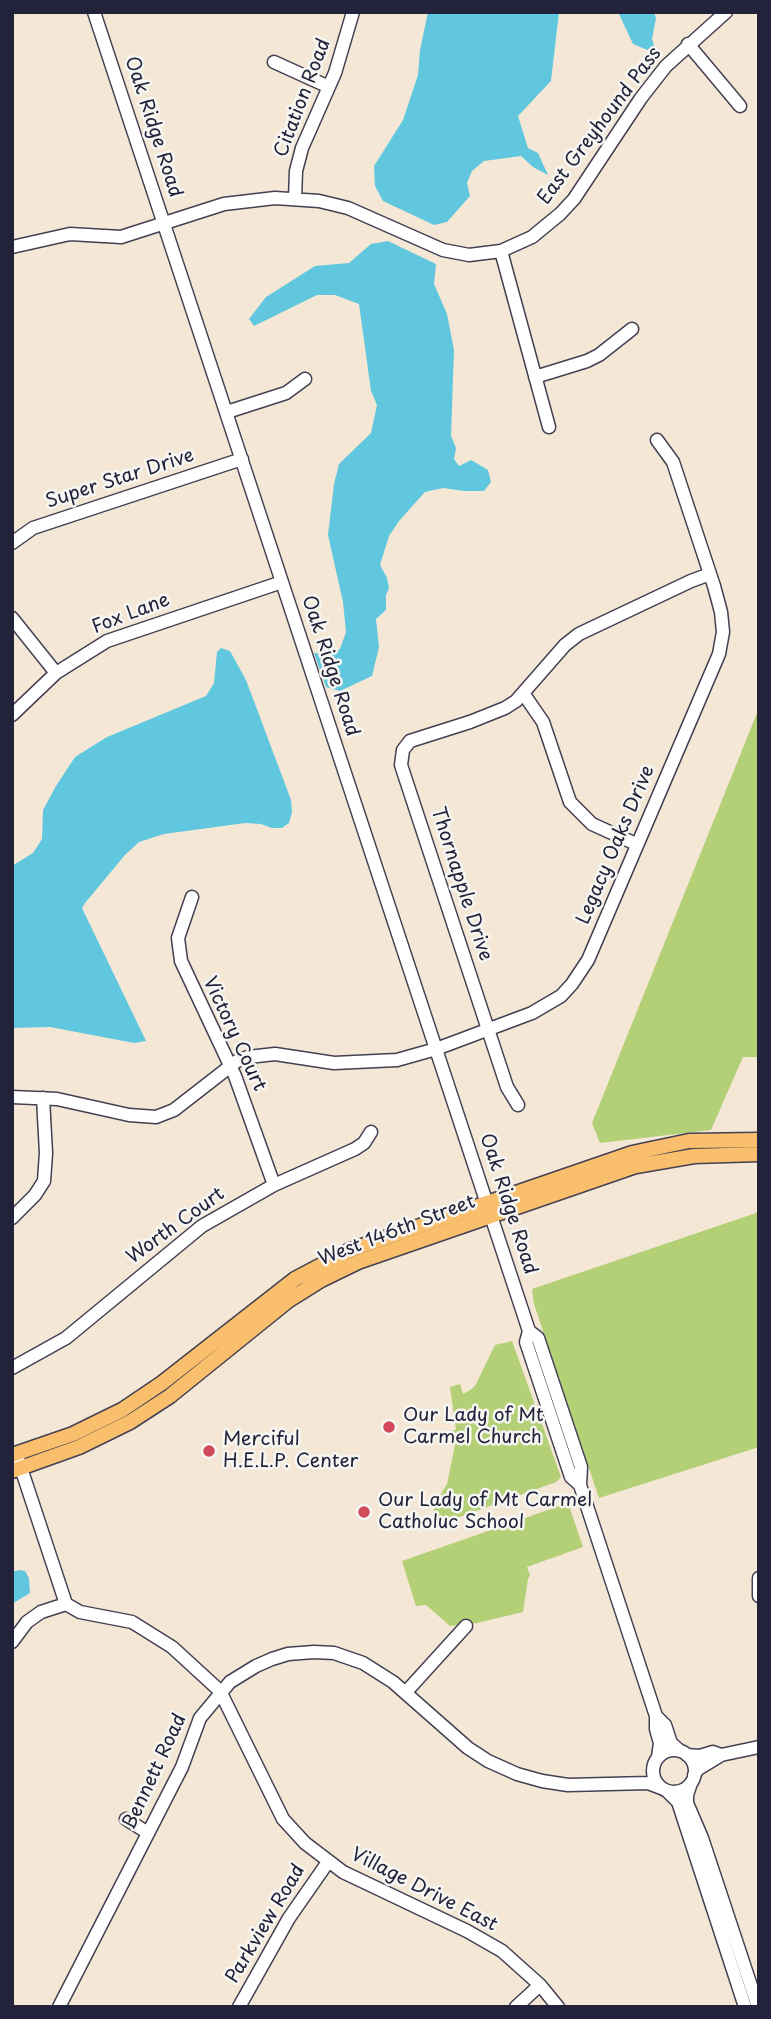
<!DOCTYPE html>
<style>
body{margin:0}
#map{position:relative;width:771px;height:2019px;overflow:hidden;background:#f5e7d6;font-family:"Playpen Sans",sans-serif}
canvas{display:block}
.frame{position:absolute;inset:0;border:14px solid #22223b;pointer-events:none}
</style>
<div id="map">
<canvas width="771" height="2019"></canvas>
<div class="frame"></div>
</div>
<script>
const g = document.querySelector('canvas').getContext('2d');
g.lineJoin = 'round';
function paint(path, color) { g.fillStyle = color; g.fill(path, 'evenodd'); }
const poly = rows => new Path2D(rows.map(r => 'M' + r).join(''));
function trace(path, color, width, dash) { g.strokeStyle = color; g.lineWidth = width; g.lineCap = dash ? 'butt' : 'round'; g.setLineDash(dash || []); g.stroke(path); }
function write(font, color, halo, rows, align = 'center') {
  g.font = font + ' "Playpen Sans",sans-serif'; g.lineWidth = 5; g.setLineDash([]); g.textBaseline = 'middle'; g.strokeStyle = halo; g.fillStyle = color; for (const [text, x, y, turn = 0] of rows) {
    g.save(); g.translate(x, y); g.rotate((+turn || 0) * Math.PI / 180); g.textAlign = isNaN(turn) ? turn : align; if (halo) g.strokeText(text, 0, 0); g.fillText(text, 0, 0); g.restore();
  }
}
const green = poly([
 [759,708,759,1057,743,1057,711,1130,600,1143,592,1123],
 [759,1212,759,1447,599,1498,534,1304,532,1289],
 [512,1341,561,1477,556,1482,443,1523,435,1520,433,1513,436,1502,447,1484,455,1445,448,1444,449,1431,456,1430,450,1387,460,1384,463,1394,470,1390,475,1386,495,1345],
 [568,1503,583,1547,527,1567,530,1575,528,1579,523,1612,477,1623,450,1626,426,1605,416,1606,402,1561]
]);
const water = poly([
 [428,12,559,12,551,81,518,116,528,148,538,153,548,175,533,167,521,156,484,161,472,171,467,183,470,196,447,222,434,225,383,201,375,186,374,166,403,120,418,75,420,50],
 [618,12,654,12,656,18,652,39,657,54,633,44],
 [388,241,436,264,434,284,447,314,454,350,451,436,456,448,454,459,459,466,471,460,488,470,491,482,484,491,464,491,443,488,425,492,399,521,389,536,380,565,387,578,389,588,386,595,386,610,376,619,379,647,372,676,340,691,326,687,314,653,330,655,340,649,346,632,343,602,328,535,334,484,339,464,371,433,377,405,371,391,359,304,335,295,317,295,254,326,249,319,266,297,315,266,349,263,371,244],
 [221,648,230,651,246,680,291,800,292,812,289,823,282,828,272,828,261,824,245,823,164,834,139,842,125,855,85,903,82,908,146,1041,134,1043,50,1027,12,1028,12,866,33,853,42,839,43,810,56,786,75,757,107,737,206,696,214,683,217,652],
 [19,1570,25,1571,29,1578,30,1593,12,1604,12,1572]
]);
const minor = poly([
 [94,12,495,1228,529,1331,538,1338,581,1467,580,1485,656,1716,656,1729,660,1743,658,1757],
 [688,44,740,106],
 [274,62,329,87],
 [295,199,296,171,302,148,335,73,353,12],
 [12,247,70,234,121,237,224,204,275,198,319,201,348,208,443,250,469,255,501,251,532,237,560,214,574,199,641,98,666,66,726,12],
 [501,251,549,427],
 [535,377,587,361,599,355,632,329],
 [227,412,286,393,305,379],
 [12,543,33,528,242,459],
 [12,618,56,673],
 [523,693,543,722,570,802,592,824,636,844],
 [12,715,56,673,107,641,282,582],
 [192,897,178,938,181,961,235,1076,274,1185],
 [12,1097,57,1099,129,1115,156,1117,174,1110,237,1061,248,1057,275,1054,334,1063,397,1060,436,1049,532,1013,561,996,572,984,588,960,719,654,723,632,721,612,714,586,673,462,657,440],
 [518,1105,507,1087,401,765,403,750,410,741,470,722,505,708,516,701,565,645,579,634,691,581,710,574],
 [12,1218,35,1195,44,1181,46,1153,43,1098],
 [529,1331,526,1342,571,1477,580,1485],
 [12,1368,66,1338,202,1226,274,1185,355,1149,364,1143,371,1132],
 [18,1459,66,1604,80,1612,132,1622,172,1647,220,1691,283,1819,305,1843,343,1872,467,1931,502,1951,540,1985,558,2007],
 [759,1578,759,1596],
 [12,1642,27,1622,41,1612,66,1604],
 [406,1692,466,1626],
 [656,1716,665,1725,671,1743,680,1751],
 '653 1771a21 21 0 1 1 42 0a21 21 0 1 1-42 0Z',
 [687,1755,700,1756,713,1752,721,1755,759,1747],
 [694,1775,698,1769,721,1755],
 [691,1783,687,1795,687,1803,702,1838,758,2007],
 [667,1791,678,1802,745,2007],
 [126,1819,148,1833],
 [59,2007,182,1767,200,1718,230,1682,256,1666,272,1659,288,1654,314,1652,334,1653,363,1663,393,1682,468,1748,488,1761,517,1774,542,1781,568,1785,648,1783,661,1788],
 [239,2007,289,1918,328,1862],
 [516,2007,540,1985]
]);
const major = poly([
 [12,1455,73,1434,122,1410,162,1383,295,1279,350,1250,632,1153,689,1141,759,1140],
 [12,1471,79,1447,130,1422,170,1396,289,1300,321,1280,358,1262,636,1166,694,1156,759,1154]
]);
const markers = [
 [389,1427,7,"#d1495b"],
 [209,1451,7,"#d1495b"],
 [364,1512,7,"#d1495b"]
];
const streetNames = [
 ["Citation Road",303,98,-69],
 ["East Greyhound Pass",600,126,-53],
 ["Oak Ridge Road",153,127,72],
 ["Super Star Drive",120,479,-18],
 ["Fox Lane",131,614,-21],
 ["Oak Ridge Road",330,666,72],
 ["Legacy Oaks Drive",616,845,-67],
 ["Thornapple Drive",461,884,72],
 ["Victory Court",234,1034,65],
 ["Oak Ridge Road",508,1204,72],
 ["Worth Court",176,1226,-36],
 ["West 146th Street",397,1231,-21],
 ["Bennett Road",155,1772,-65],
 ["Village Drive East",424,1890,27],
 ["Parkview Road",266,1924,-59]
];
const poiNames = [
 ["Our Lady of Mt",403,1416],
 ["Carmel Church",403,1438],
 ["Merciful",223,1440],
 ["H.E.L.P. Center",223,1462],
 ["Our Lady of Mt Carmel",378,1501],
 ["Catholuc School",378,1523]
];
paint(green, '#b3d076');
paint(water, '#60c7de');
trace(minor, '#424052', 15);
trace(major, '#424052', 17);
trace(minor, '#fff', 12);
trace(major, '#f9bf6d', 14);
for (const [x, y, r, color] of markers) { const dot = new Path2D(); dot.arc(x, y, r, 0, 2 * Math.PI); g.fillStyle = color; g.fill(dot); trace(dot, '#f6f6f2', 2.5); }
write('19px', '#22223b', '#f6f6f2', streetNames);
write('19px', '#22223b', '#f6f6f2', poiNames, 'left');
</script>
